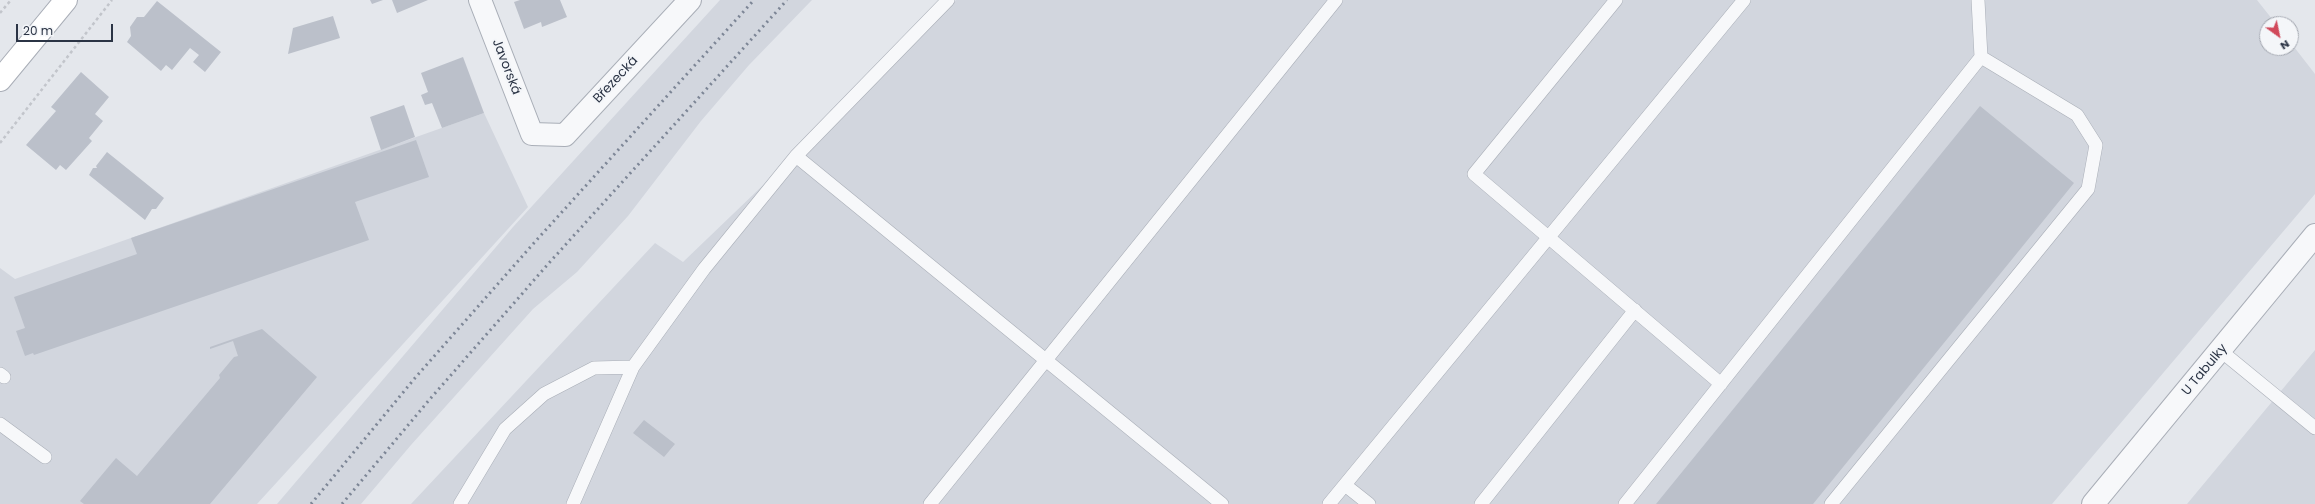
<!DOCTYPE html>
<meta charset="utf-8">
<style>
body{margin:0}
#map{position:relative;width:2315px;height:504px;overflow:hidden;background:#e4e7ec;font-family:Poppins,sans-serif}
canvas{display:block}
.north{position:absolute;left:2259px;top:16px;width:40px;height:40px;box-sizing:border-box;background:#f4f6f9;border:1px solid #a4a8b1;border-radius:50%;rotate:147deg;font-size:11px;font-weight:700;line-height:16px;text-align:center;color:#2b3445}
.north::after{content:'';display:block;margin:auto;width:14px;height:18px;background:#d1495b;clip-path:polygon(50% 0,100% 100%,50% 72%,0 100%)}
.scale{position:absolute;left:16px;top:24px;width:97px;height:18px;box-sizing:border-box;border:2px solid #2b3445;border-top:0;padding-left:5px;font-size:12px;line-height:14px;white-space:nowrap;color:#2b3445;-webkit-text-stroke:3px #f4f6f9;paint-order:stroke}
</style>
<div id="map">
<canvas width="2315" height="504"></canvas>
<div class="north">N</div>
<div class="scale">20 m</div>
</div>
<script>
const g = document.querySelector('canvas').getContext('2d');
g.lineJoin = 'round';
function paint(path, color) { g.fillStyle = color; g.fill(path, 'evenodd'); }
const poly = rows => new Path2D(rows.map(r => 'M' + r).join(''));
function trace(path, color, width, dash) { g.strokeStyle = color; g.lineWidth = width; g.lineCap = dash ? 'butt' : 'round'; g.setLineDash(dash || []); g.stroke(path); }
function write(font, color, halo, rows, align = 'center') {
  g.font = font + ' Poppins,sans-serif'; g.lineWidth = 4; g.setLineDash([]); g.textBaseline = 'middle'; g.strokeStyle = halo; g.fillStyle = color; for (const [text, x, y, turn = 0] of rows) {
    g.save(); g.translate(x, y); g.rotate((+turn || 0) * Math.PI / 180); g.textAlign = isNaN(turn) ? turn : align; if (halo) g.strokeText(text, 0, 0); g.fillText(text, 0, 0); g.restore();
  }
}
const built = poly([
 [720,0,812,0,749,65,701,121,628,216,577,272,533,309,411,445,361,504,277,504,513,227],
 [956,0,2257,0,2276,24,2267,24,2267,48,2291,48,2291,43,2315,74,2315,194,2052,504,411,504,655,243,683,262],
 [484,113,528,207,257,504,0,504,0,268,15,279],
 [2315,350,2315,504,2187,504]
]);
const building = poly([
 [370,0,383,0,372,4],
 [392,0,428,0,397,13],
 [520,0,560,0,567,17,542,27,541,22,524,29,514,2],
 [157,1,221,52,205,72,193,62,199,55,190,48,172,70,166,65,161,71,127,42,131,36,130,27,137,17,144,17],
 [333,16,340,38,288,54,293,28],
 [463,57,484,113,442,128,432,103,425,105,421,95,428,92,421,73],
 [81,72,109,97,95,114,103,121,89,138,92,141,66,170,60,165,56,170,26,145,56,111,51,107],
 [404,105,415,137,381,150,370,117],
 [1980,106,2074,183,1813,504,1656,504],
 [416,140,429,177,355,202,369,240,34,355,33,353,25,356,16,331,25,328,14,297,137,254,131,238],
 [107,152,164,198,156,209,152,209,145,220,89,175,93,168,97,168,96,166],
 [262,329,317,377,210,504,84,504,80,501,116,458,137,476,220,378,219,375,234,357,238,356,233,341,210,349,210,347],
 [644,420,675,444,664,457,633,433]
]);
const path = poly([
 [0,13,11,0],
 [0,143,112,0]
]);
const service = poly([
 [1616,0,1474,174,1721,384],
 [796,156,1222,504],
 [2221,351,2315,428],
 [0,374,4,377],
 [0,424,45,457],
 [1345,485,1369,504],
 [460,504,505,429,544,394,594,368,633,367],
 [573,504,633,367,704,269,796,156,948,0],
 [930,504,1336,0],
 [1329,504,1744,0],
 [1481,504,1635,310],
 [1625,504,1981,57,1978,0],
 [1831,504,2088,189,2096,145,2077,115,1981,57]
]);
const minor = poly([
 [480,0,532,134,565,135,690,0],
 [2093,504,2315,235]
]);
const secondary = poly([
 [0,80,66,0]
]);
const rail = poly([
 [311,504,415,378,533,244,754,0],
 [342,504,430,399,549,263,787,0]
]);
const streetNames = [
 ["Javorská",506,67,69],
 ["Březecká",616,80,-47],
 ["U Tabulky",2205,370,-50]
];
paint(built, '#d2d6de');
paint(building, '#bbc0ca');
trace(service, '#a9aeb7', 14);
trace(minor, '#a9aeb7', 24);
trace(secondary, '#a9aeb7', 24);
trace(path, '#c2c5cb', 2.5, [3, 3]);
trace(service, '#f7f8fa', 13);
trace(minor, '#f7f8fa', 22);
trace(secondary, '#fff', 22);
trace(rail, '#7d8696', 3, [2, 4]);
write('13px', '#2b3445', '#f4f6f9', streetNames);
</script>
